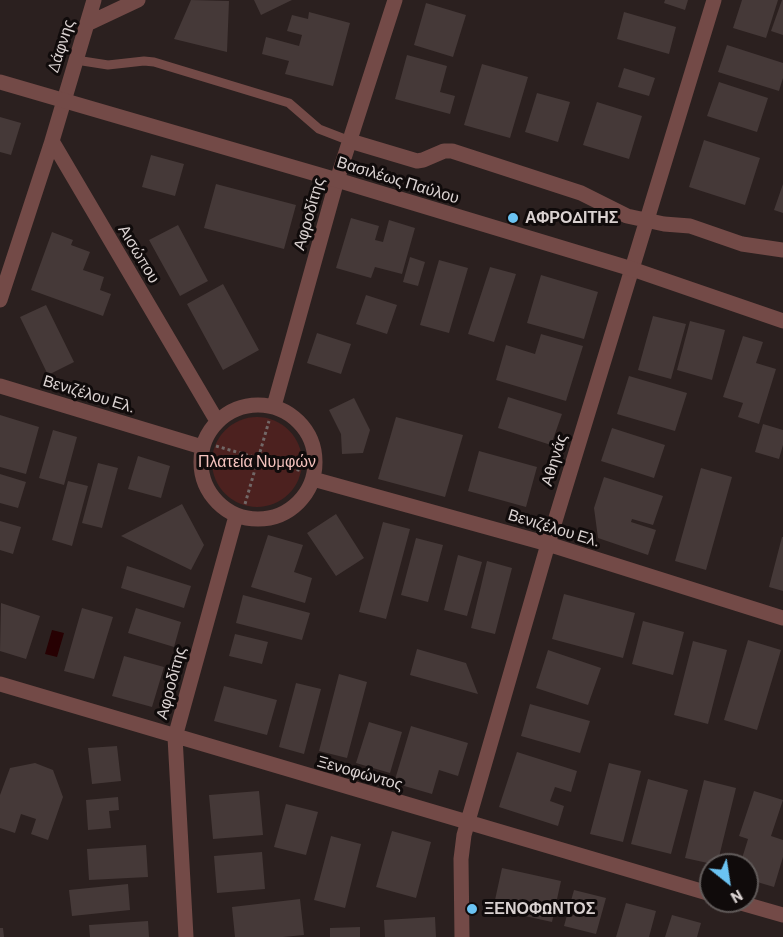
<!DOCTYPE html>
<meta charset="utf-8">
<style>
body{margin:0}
#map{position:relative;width:783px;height:937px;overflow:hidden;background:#2b201f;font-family:Barlow,sans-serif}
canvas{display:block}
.north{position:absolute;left:699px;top:853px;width:60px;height:60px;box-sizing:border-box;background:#100b0b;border:2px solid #615b5a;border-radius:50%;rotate:150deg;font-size:16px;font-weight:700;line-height:24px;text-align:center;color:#dad2d1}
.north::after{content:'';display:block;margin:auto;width:21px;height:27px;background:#6bc3f2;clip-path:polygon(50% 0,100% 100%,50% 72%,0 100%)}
</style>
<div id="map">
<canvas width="783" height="937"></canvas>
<div class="north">N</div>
</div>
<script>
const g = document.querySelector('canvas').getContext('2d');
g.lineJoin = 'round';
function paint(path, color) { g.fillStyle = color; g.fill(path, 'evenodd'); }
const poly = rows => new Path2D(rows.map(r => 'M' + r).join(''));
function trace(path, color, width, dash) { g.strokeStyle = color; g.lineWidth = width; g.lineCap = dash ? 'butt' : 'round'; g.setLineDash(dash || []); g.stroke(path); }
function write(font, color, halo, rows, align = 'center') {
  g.font = font + ' Barlow,sans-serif'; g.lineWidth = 6; g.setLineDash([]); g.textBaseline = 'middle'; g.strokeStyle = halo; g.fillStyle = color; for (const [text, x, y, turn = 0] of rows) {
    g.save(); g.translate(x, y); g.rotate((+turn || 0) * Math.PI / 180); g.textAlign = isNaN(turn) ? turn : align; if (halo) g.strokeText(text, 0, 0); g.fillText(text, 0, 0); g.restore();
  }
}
const green = poly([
 '212 462a45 45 0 1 1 90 0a45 45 0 1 1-90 0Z'
]);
const water = poly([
 [52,630,64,633,57,657,45,654]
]);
const building = poly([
 [191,0,229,1,227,52,174,39],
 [254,0,292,0,261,15],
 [665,0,688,0,685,10,664,3],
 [742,0,778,0,766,38,733,28],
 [782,0,783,0,783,35,771,31],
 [426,3,466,15,453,57,414,45],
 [309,12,350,23,333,86,285,74,289,61,262,54,266,37,299,46,302,35,287,31,292,15,308,19],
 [624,12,676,27,669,54,617,39],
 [727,45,783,63,783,78,779,91,718,72],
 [407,55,447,66,440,92,455,96,450,114,395,99],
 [482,64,528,77,510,138,464,125],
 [624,68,655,78,649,96,618,87],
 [719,82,768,98,757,132,707,116],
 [537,93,570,102,558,142,525,132],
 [597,102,642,116,629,159,583,145],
 [0,117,21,123,11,155,0,152],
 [704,140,760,158,745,205,689,187],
 [151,155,184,164,175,196,142,187],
 [216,184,296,205,284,249,204,228],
 [783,184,783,213,774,210],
 [351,218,379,226,375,240,383,242,389,220,415,228,402,274,375,267,371,278,336,268],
 [178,225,208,281,180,296,149,240],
 [52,232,73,240,71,245,90,252,83,270,104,277,100,290,111,294,103,316,31,290],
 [410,257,425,262,418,286,403,282],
 [439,260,468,268,449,333,420,325],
 [490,267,516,274,494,342,468,334],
 [541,275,598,292,584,339,527,323],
 [223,284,259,350,223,370,187,304],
 [366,295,397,305,387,334,356,324],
 [46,305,74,362,48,375,20,317],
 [653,316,686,324,671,379,638,370],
 [690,321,725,330,712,380,677,370],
 [317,333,351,344,341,374,307,363],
 [541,334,583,346,566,401,496,380,506,345,535,354],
 [743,336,763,342,756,363,776,369,759,424,738,417,743,403,723,397],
 [629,376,687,393,675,431,617,414],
 [508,397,562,414,551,445,498,428],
 [354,398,370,430,363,453,342,454,341,434,329,410],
 [0,415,39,427,26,474,0,467],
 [396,417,463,435,445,497,378,479],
 [763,424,783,430,783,445,779,459,755,452],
 [612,428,665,445,654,478,601,461],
 [53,430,77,437,64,485,39,478],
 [479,451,537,467,526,507,468,491],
 [138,456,170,466,161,498,128,489],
 [98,463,118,468,102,528,82,523],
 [701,468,732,477,706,570,675,561],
 [0,474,26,482,18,508,0,503],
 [604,477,663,496,653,525,632,519,631,522,656,530,648,555,598,538,594,508],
 [68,481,88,486,72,546,52,540],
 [182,504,204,545,191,570,121,536],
 [336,514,364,558,336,576,307,533],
 [0,521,21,527,13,554,0,550],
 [383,522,410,529,386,619,359,612],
 [268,535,303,545,294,572,312,578,305,603,251,587],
 [782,537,783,537,783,591,769,587],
 [416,538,443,545,428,602,401,595],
 [458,555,482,562,467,616,444,610],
 [487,561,512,568,495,634,471,628],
 [127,566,191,586,184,608,121,588],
 [564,594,635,613,623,658,552,639],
 [243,595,310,613,302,640,236,623],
 [1,603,40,616,26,659,0,651],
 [82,608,113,617,94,679,64,671],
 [136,608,181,622,174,647,128,633],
 [643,621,684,632,673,675,632,664],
 [235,634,268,642,262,664,229,656],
 [748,640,781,650,757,730,724,720],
 [693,641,727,650,708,724,674,715],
 [417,649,466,663,478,694,410,675],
 [548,650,601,668,588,705,536,688],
 [124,656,164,667,152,707,112,696],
 [339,674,367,682,347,758,319,751],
 [296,683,321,689,304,754,279,747],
 [224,686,277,700,267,735,214,721],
 [530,704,590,721,580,753,521,736],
 [369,722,402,732,390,773,356,763],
 [411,726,468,743,458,776,439,770,432,794,394,783],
 [117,746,121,781,92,784,88,748],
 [517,752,577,771,571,792,555,787,550,801,564,806,558,826,499,807],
 [35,763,53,770,63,797,48,840,31,834,36,819,21,814,15,833,0,828,0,795,10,768],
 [609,763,641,771,623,842,590,834],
 [648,779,688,790,671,854,631,844],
 [704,780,736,788,717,865,685,858],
 [259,791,263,835,213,839,209,795],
 [754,791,783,800,771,836,783,840,783,857,774,887,747,879,747,865,740,865,748,839,739,836],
 [118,797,119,810,109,811,111,828,88,830,86,800],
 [286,804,318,812,306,855,274,847],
 [392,831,431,842,416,898,376,887],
 [331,836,361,844,345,908,314,900],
 [146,845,148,877,89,880,87,849],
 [262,852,265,889,217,893,214,856],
 [502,868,561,881,552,922,493,909],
 [128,884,130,910,72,916,69,890],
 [574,890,606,898,596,934,564,926],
 [300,899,304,935,283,937,235,937,232,907],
 [626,903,656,911,649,937,616,937],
 [672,915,701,923,697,937,665,937],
 [435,917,436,937,385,937,384,920],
 [148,921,149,937,90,937,89,925],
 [360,927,360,937,330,937,330,928],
 [0,928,3,928,4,937,0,937]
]);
const path = poly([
 [216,446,302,471],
 [245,504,269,421]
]);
const service = poly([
 [76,60,108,65,144,61,154,62,289,103,319,129,350,141]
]);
const minor = poly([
 [94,0,52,141,217,421],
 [87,24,138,0],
 [350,141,417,161,423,160,444,151,452,151,581,193,627,216,664,224,690,226,742,244,783,250],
 [0,300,52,141],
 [0,386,202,447],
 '201 462a57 57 0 1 1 114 0a57 57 0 1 1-114 0Z',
 [274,406,337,180,395,0],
 [313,479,548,544,783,618],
 [0,684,711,894],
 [734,901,783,915],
 [186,937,175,737,236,516],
 [462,937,461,859,464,835,548,544,714,0]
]);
const tertiary = poly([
 [0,82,337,180,632,269,783,321]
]);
const markers = [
 [513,218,6,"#6bc3f2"],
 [472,909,6,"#6bc3f2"]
];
const streetNames = [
 ["Δάφνης",61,46,-72],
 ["Βασιλέως Παύλου",398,180,17],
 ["Αφροδίτης",309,214,-74],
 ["Αισώπου",139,254,59],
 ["Βενιζέλου Ελ.",89,394,17],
 ["Αθηνάς",554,460,-73],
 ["Βενιζέλου Ελ.",554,528,17],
 ["Αφροδίτης",171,683,-75],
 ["Ξενοφώντος",360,773,16]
];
const poiNames = [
 ["ΑΦΡΟΔΙΤΗΣ",525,218],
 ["ΞΕΝΟΦΩΝΤΟΣ",484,909]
];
const parkNames = [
 ["Πλατεία Νυμφών",257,462]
];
paint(green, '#4c211f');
paint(water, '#270103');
paint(building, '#453938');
trace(path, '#726867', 3, [3, 3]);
trace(service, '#734a47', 9);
trace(minor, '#734a47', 15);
trace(tertiary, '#734a47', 15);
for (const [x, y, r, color] of markers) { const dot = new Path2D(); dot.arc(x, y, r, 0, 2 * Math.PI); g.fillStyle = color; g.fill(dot); trace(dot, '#100b0b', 2); }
write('16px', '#dad2d1', '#100b0b', streetNames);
write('bold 16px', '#dad2d1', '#100b0b', poiNames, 'left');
write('16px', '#f5c3be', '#100b0b', parkNames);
</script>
